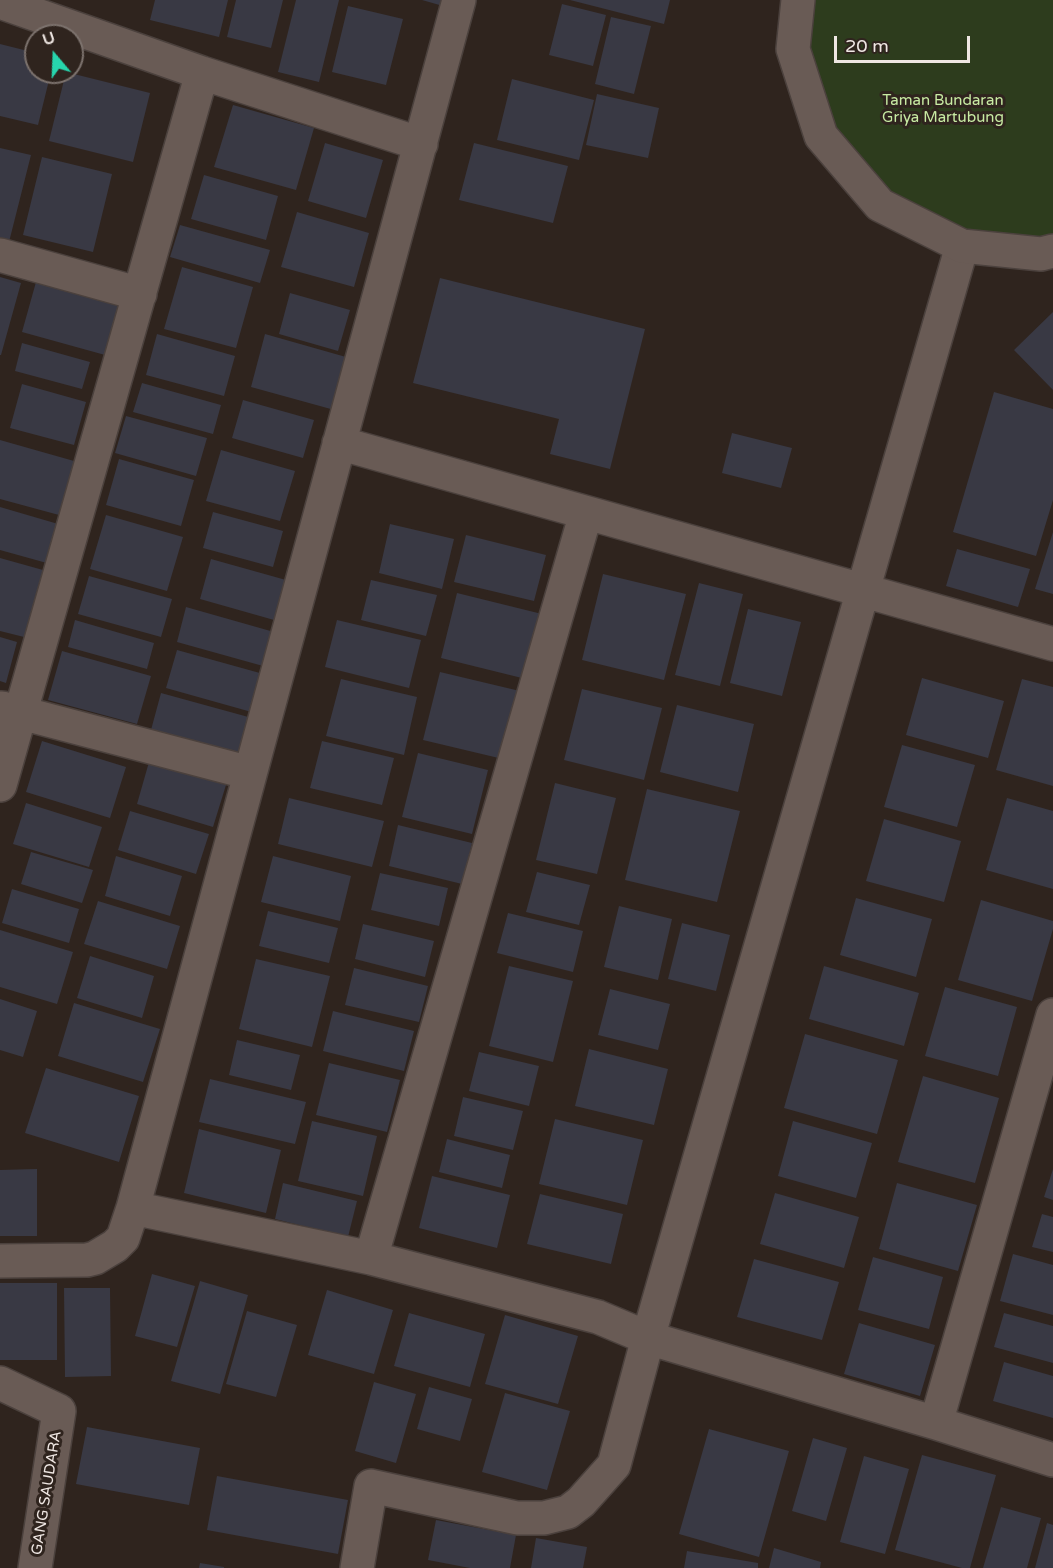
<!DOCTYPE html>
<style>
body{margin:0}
#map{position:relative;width:1053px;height:1568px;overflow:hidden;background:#2f241e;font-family:"Varela Round",sans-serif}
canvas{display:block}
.north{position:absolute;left:24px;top:24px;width:60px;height:60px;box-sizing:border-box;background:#2f241e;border:2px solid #7c726d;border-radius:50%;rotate:341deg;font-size:16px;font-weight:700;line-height:24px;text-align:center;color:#efe7e3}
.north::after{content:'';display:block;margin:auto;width:21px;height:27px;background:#27d5ad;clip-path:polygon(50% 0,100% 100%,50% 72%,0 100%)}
.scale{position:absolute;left:834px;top:36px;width:136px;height:27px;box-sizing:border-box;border:3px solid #efe7e3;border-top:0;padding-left:8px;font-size:18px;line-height:21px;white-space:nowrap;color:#efe7e3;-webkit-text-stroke:4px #2f241e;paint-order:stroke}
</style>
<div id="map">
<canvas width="1053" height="1568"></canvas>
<div class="north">U</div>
<div class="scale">20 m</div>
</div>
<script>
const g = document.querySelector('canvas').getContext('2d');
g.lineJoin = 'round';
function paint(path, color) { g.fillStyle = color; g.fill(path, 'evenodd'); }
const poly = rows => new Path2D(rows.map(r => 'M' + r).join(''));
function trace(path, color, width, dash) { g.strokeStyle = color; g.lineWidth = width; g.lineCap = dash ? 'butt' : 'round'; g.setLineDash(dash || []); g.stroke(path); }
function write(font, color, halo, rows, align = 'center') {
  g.font = font + ' "Varela Round",sans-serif'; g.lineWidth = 6; g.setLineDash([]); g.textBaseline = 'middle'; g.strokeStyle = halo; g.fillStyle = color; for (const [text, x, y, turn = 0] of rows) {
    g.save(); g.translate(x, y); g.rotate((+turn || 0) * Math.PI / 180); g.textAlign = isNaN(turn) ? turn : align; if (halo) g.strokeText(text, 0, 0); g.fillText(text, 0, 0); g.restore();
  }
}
const green = poly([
 [798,0,1053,0,1053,251,1041,254,880,205,821,136]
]);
const building = poly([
 [155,0,228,0,219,37,150,20],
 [236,0,283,0,271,48,227,37],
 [296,0,339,0,319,82,278,72],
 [422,0,445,0,443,6],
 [570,0,670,0,664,24],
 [562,4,606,15,593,66,549,55],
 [348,6,403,19,386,85,332,72],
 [611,17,651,26,634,94,595,84],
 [0,44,36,53,36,72,51,72,38,125,0,116],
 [66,72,150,93,133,162,49,141],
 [512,79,594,100,579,160,497,140],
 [597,94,659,108,648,158,586,145],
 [233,105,314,128,296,190,214,167],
 [325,143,383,160,366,218,308,201],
 [474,143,568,166,553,223,459,200],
 [0,148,31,155,8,246,0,244],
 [42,157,112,174,93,252,23,235],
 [204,175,278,196,266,240,191,219],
 [297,212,369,233,354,287,281,267],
 [180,225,270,250,260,283,170,257],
 [182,267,253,287,236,348,164,329],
 [0,277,21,283,1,355,0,355],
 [440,278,645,329,610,469,550,454,559,419,413,383],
 [36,282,119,305,105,355,22,332],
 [290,293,350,310,338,351,279,334],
 [1053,312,1053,390,1014,350],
 [157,334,235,356,224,396,146,375],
 [265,334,353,359,338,411,251,387],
 [22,343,90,362,82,389,15,371],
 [142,383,221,405,213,434,133,412],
 [22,384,86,402,74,445,10,428],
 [994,392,1053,409,1053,500,1036,556,953,532],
 [243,400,314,420,303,458,232,438],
 [126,416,207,438,196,476,115,453],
 [732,433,792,448,781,488,722,473],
 [0,440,74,461,59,515,0,499],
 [221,450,295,471,280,521,206,501],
 [119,459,194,480,181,526,106,505],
 [0,507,65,526,54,565,0,550],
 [213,512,283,531,273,567,203,548],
 [106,515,183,537,167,591,90,569],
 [390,524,454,539,442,589,379,573],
 [1053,532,1053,594,1035,589],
 [466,535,546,555,534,601,454,582],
 [957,549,1030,569,1018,607,946,586],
 [0,558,43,570,24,637,0,631],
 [211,559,286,580,274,620,200,599],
 [603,574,686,594,664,680,582,660],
 [89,576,172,599,161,637,78,614],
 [371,580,437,595,426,636,361,620],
 [699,583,743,594,720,686,675,675],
 [457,593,546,615,530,680,441,658],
 [186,607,274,632,263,666,177,642],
 [748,609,801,622,782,696,730,683],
 [75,620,154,643,147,669,68,647],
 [337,620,421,640,409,688,325,667],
 [0,637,17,642,6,683,0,681],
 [177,650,267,675,255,713,166,688],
 [62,651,151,676,137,724,48,700],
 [440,672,524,692,507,760,423,740],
 [922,678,1004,701,988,758,906,735],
 [341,679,417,697,404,755,326,736],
 [1022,679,1053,687,1053,786,996,770],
 [582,689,662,708,644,780,564,760],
 [161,693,252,718,241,755,151,730],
 [677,705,754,724,738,792,660,772],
 [42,741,126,767,110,818,26,792],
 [322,741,394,758,382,805,310,788],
 [902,745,975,765,957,827,884,807],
 [418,753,488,770,472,834,402,817],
 [149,762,226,785,213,827,137,804],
 [555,783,616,798,597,874,536,860],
 [647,789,740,811,717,902,625,880],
 [289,798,384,821,372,867,278,844],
 [1007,798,1053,811,1053,889,986,870],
 [26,803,102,827,89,867,13,844],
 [130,811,209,834,196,874,118,850],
 [884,819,961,841,944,902,866,881],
 [398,825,472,843,462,884,389,866],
 [31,852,93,870,82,903,21,884],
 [116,856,182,876,170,916,105,896],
 [273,856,351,876,340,921,261,902],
 [537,872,590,885,579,925,526,912],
 [380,873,448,888,439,926,371,910],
 [12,889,79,909,69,943,2,923],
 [856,898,932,919,916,977,840,955],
 [981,900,1053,921,1053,929,1032,1001,958,980],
 [98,901,180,926,167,969,84,944],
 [619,906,672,919,658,980,604,967],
 [268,911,338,928,329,963,259,946],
 [508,913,583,931,573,972,497,953],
 [682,923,730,935,716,991,668,979],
 [363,924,434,941,425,977,355,959],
 [0,930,73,952,57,1004,0,987],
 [90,956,154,976,142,1018,77,998],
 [256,959,330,976,312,1047,239,1029],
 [509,966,573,981,553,1062,489,1046],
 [824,966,919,993,904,1046,809,1019],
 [354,968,428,986,419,1022,345,1005],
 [945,987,1017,1007,998,1076,925,1056],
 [610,989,670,1004,658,1050,598,1035],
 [0,999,37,1011,23,1057,0,1050],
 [74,1003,160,1029,143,1082,58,1056],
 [333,1011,414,1031,404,1071,323,1051],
 [805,1034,898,1060,877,1134,784,1108],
 [237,1040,300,1055,291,1090,229,1075],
 [589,1049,668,1069,654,1125,575,1106],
 [479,1052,539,1066,529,1106,469,1091],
 [329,1063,400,1080,387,1132,316,1115],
 [46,1068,139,1096,119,1162,25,1133],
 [923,1076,999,1098,975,1183,898,1162],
 [210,1079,306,1102,295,1144,199,1122],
 [463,1097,523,1111,513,1150,454,1136],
 [555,1119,643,1140,627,1205,539,1184],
 [312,1121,377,1136,363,1196,298,1181],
 [793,1121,872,1143,856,1198,778,1176],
 [199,1129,281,1150,266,1213,184,1193],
 [447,1139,510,1155,502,1188,439,1172],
 [37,1169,37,1236,0,1236,0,1170],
 [1053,1169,1053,1200,1044,1197],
 [432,1176,510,1195,497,1248,419,1228],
 [283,1183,357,1201,348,1237,275,1219],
 [897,1183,977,1205,958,1271,879,1249],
 [775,1193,859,1217,844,1268,760,1244],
 [540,1194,623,1214,611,1264,527,1244],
 [1042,1214,1053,1217,1053,1252,1032,1247],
 [1013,1254,1053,1265,1053,1315,1000,1301],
 [873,1257,943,1277,929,1329,858,1310],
 [754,1259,839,1282,822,1340,737,1317],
 [152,1274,195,1286,177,1347,135,1336],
 [200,1281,248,1295,220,1394,171,1381],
 [0,1283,57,1283,57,1360,0,1360],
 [64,1288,110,1288,111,1376,65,1377],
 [327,1290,393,1310,374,1374,308,1355],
 [247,1311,297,1325,276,1397,226,1384],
 [409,1313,485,1334,470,1387,394,1366],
 [1004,1313,1053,1326,1053,1363,994,1347],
 [505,1315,578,1336,558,1404,485,1384],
 [859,1323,935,1345,920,1396,844,1374],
 [1004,1362,1053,1376,1053,1418,993,1401],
 [374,1382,416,1394,396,1463,355,1451],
 [429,1387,472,1399,460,1441,417,1429],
 [505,1393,570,1411,547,1490,482,1472],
 [87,1427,200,1448,189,1505,76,1484],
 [709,1429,789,1451,759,1557,679,1534],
 [813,1438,847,1448,826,1521,792,1511],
 [922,1455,996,1475,970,1568,962,1568,895,1550],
 [864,1456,909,1469,885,1554,840,1542],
 [217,1476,348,1500,338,1554,207,1530],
 [1001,1507,1041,1518,1027,1568,983,1568],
 [436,1520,516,1535,510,1568,470,1568,428,1560],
 [1047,1523,1053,1525,1053,1568,1035,1568],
 [536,1538,587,1547,583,1568,531,1568],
 [774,1548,821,1562,820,1568,769,1568],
 [687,1551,758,1563,758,1568,684,1568],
 [200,1563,224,1567,224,1568,199,1568]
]);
const street = poly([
 [0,2,202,73,421,144],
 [0,255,140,294],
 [339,443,1053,644],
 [2,708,250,773],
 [0,785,202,73],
 [133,1208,371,1258,598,1317,648,1338,936,1423,1053,1460],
 [371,1258,586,513],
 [0,1261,87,1260,95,1258,115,1246,123,1238,133,1208,459,0],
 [0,1383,59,1411,35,1568],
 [936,1423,1053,1015],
 [357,1568,371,1486,517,1518,544,1518,568,1512,581,1502,614,1465,648,1338,962,246]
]);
const secondary = poly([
 [798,0,793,49,821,136,880,205,962,246,1041,254,1053,251]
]);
const parkNames = [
 ["Taman Bundaran",943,101],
 ["Griya Martubung",943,118]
];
const streetNames = [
 ["GANG SAUDARA",47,1493,-81]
];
paint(green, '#2d3c1d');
paint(building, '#393944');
trace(street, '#4b413d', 36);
trace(secondary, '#4b413d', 36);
trace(street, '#695b55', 33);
trace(secondary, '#695b55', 33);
write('15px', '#c8eba3', '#2f241e', parkNames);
write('15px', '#efe7e3', '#2f241e', streetNames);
</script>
